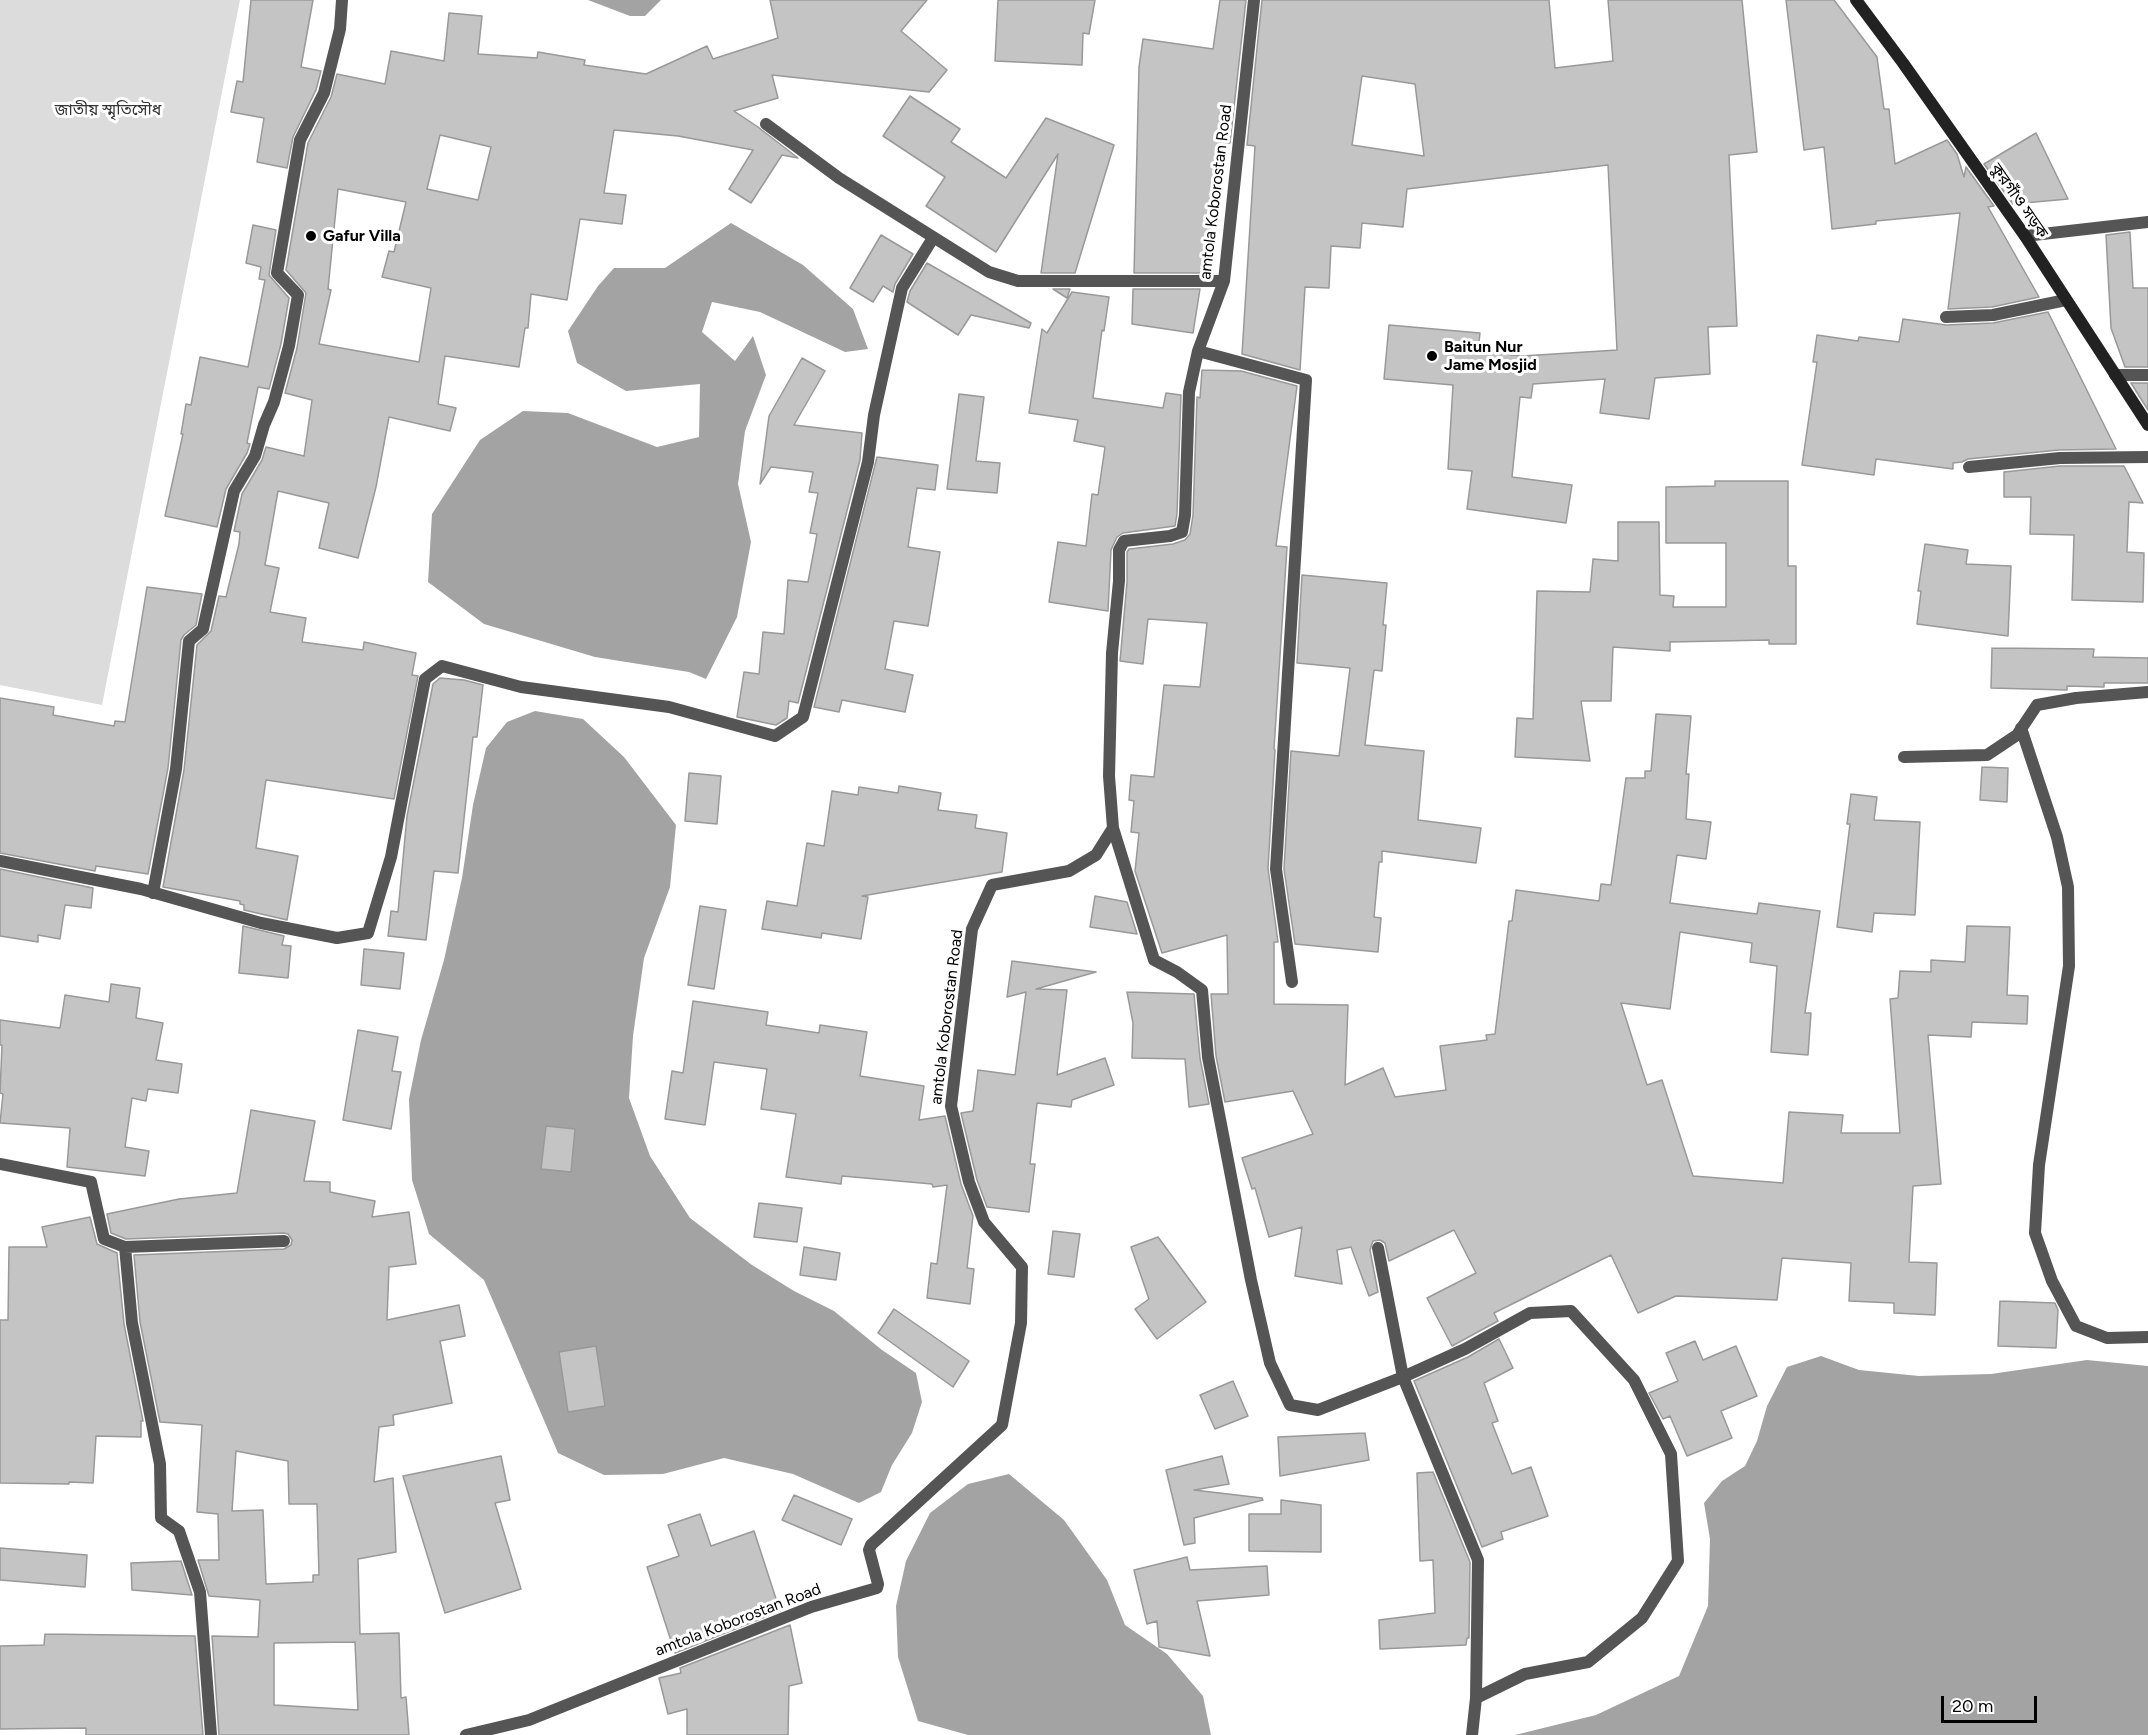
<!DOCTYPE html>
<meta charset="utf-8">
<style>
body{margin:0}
#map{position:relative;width:2148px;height:1735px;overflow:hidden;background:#fff;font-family:Figtree,sans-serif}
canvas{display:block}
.scale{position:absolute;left:1941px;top:1696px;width:96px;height:27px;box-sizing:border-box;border:3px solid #000;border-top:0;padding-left:8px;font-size:18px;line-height:21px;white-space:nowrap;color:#000;-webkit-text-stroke:4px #fff;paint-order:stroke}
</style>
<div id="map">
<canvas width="2148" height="1735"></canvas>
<div class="scale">20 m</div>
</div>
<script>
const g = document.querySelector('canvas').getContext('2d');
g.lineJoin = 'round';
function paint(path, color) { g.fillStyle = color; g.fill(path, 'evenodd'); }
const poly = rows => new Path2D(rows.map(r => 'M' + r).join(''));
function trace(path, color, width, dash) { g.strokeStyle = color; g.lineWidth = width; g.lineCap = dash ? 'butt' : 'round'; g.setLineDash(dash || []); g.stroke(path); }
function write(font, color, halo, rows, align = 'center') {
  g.font = font + ' Figtree,"Noto Sans Bengali",sans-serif'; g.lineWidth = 6; g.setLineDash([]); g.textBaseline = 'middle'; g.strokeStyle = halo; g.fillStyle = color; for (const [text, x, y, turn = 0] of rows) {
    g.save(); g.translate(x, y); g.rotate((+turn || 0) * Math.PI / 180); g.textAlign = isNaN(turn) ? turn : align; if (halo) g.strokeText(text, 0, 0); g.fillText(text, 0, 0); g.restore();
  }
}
const green = poly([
 [0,0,240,0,102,705,0,685]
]);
const water = poly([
 [588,0,661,0,645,16,630,16],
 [731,223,803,265,853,309,868,349,845,352,760,312,712,302,702,332,735,361,753,336,766,375,745,431,738,484,751,542,737,617,706,679,689,672,595,657,484,624,428,582,432,514,480,440,523,411,568,413,657,447,699,437,700,384,626,391,577,363,568,331,598,286,614,268,665,268],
 [535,711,583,719,624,757,676,825,670,887,644,958,633,1036,629,1098,650,1156,690,1218,752,1265,794,1291,834,1311,882,1350,916,1373,922,1402,912,1433,892,1465,881,1492,859,1503,793,1474,724,1458,663,1474,604,1475,558,1453,484,1280,429,1234,412,1180,409,1099,421,1040,444,960,462,878,473,805,486,748,507,722],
 [1821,1356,1859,1370,1919,1376,1991,1374,2087,1360,2148,1366,2148,1735,1515,1735,1596,1715,1679,1676,1708,1606,1710,1539,1704,1503,1722,1481,1745,1466,1757,1441,1767,1406,1787,1367],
 [1009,1474,1064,1520,1107,1580,1125,1625,1167,1654,1203,1696,1211,1735,968,1735,918,1721,898,1657,896,1606,906,1561,930,1513,968,1484]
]);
const building = poly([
 [251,0,313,0,301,67,321,71,316,90,293,137,287,168,257,162,264,118,231,112,237,81,243,82,251,0],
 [770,0,927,0,901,31,947,70,929,92,772,75,778,98,734,111,758,127,798,158,782,155,751,203,729,189,753,150,678,136,614,130,604,193,626,195,622,224,580,219,567,300,531,294,528,328,525,328,519,367,445,356,438,404,456,408,450,431,389,417,376,487,358,558,319,548,329,503,278,491,265,565,279,568,270,612,306,618,302,642,363,650,364,642,416,653,412,675,418,676,394,799,266,780,256,848,298,856,287,920,244,910,244,905,240,904,240,901,163,887,184,770,197,645,211,631,219,596,226,597,239,544,240,532,234,531,242,494,262,460,266,447,304,456,312,400,285,393,297,348,306,293,286,270,308,143,331,97,337,74,385,84,391,51,444,61,449,13,482,16,478,54,537,58,538,52,585,60,584,65,646,74,707,46,713,59,778,38,770,0],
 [440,135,491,147,478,200,427,189,440,135],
 [338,189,406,202,394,252,389,251,382,277,431,288,419,362,319,344,331,290,328,289,338,189],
 [998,0,1095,0,1089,34,1083,33,1082,65,995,61,998,0],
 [1220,0,1246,0,1230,143,1223,143,1203,273,1134,273,1139,67,1143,39,1213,49,1220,0],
 [1262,0,1549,0,1555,68,1613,61,1608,0,1742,0,1757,152,1729,155,1737,326,1708,327,1710,374,1655,378,1649,419,1600,413,1605,379,1533,384,1531,398,1520,397,1512,477,1572,485,1566,523,1467,509,1472,471,1448,469,1453,385,1384,379,1389,325,1480,333,1478,351,1522,356,1617,350,1608,165,1407,189,1403,227,1362,223,1360,248,1331,246,1329,288,1305,287,1300,370,1242,354,1255,146,1247,145,1262,0],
 [1362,76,1415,84,1424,156,1352,145,1362,76],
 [1786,0,1834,0,1877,57,1884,109,1889,109,1895,164,1947,140,1957,154,1964,177,1966,167,1994,206,1988,207,2039,297,1992,307,1948,309,1960,213,1876,221,1876,224,1832,229,1824,147,1804,150,1786,0],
 [910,96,960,129,951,142,1006,178,1046,118,1114,145,1075,273,1041,273,1058,154,996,252,926,206,945,177,883,136,910,96],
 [2036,133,2068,199,2013,204,1984,164,2036,133],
 [253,225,276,230,269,275,289,298,281,344,269,389,258,387,247,443,250,444,247,453,226,489,217,527,165,516,183,434,181,434,186,404,191,405,200,357,248,367,265,280,259,279,261,267,246,263,253,225],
 [2130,232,2133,288,2148,288,2148,367,2125,367,2111,328,2106,235,2130,232],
 [881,235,913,254,895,284,893,292,883,286,873,302,850,288,881,235],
 [927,263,1031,323,1029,328,971,315,958,335,907,302,910,291,927,263],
 [1053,289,1070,289,1067,298,1053,289],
 [1133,289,1200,289,1193,333,1132,324,1133,289],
 [1072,292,1109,297,1104,331,1102,330,1093,398,1163,408,1166,393,1181,395,1177,514,1175,526,1123,533,1117,537,1111,550,1108,611,1049,602,1058,542,1086,546,1092,494,1098,495,1105,447,1074,441,1078,420,1029,413,1042,329,1047,333,1072,292],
 [2048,312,2116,449,2059,450,1968,459,1962,462,1953,463,1953,469,1876,459,1874,475,1802,465,1817,362,1813,362,1817,335,1858,341,1859,337,1899,342,1903,319,1946,325,1993,323,2048,312],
 [802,358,825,371,794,425,862,433,860,460,798,703,789,701,787,718,776,725,737,717,744,672,759,674,763,632,784,634,788,580,808,582,817,534,810,533,818,493,809,492,813,472,771,467,760,484,769,416,802,358],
 [1202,370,1241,371,1297,386,1276,546,1287,547,1274,749,1275,750,1268,868,1278,942,1274,942,1274,1004,1348,1005,1345,1085,1383,1068,1395,1097,1446,1090,1440,1046,1487,1040,1486,1035,1495,1034,1509,921,1512,921,1516,890,1599,901,1601,884,1611,885,1626,778,1645,778,1645,771,1651,771,1656,714,1691,716,1686,774,1689,774,1686,819,1711,822,1706,859,1677,855,1670,903,1757,914,1759,903,1820,911,1805,1013,1811,1013,1808,1055,1771,1052,1777,966,1750,962,1752,943,1680,932,1670,1009,1621,1003,1647,1085,1662,1080,1693,1176,1783,1183,1789,1112,1843,1115,1841,1133,1900,1133,1890,999,1898,998,1900,971,1931,972,1931,960,1965,962,1967,926,2010,927,2007,995,2028,996,2027,1024,1972,1022,1971,1037,1928,1035,1941,1184,1913,1186,1909,1262,1937,1263,1935,1315,1894,1313,1894,1303,1849,1301,1851,1263,1782,1258,1777,1300,1676,1296,1638,1313,1611,1255,1494,1313,1498,1321,1452,1346,1427,1298,1476,1273,1454,1230,1389,1261,1385,1243,1380,1240,1373,1241,1370,1250,1378,1292,1369,1296,1351,1247,1337,1250,1342,1284,1295,1276,1302,1227,1269,1237,1255,1188,1252,1189,1242,1158,1313,1134,1293,1091,1225,1102,1216,1056,1211,994,1228,994,1227,935,1162,953,1135,871,1139,833,1131,832,1134,801,1129,800,1131,775,1154,777,1164,685,1200,687,1207,623,1148,619,1143,664,1120,661,1127,582,1127,552,1129,549,1173,544,1185,540,1190,534,1193,515,1197,397,1200,398,1202,370],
 [2131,383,2148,383,2148,410,2131,383],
 [959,394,984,397,976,461,1000,463,997,493,947,489,959,394],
 [877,457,938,465,935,490,917,488,908,547,940,552,928,626,894,621,885,669,913,675,905,712,842,700,839,712,814,707,877,457],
 [2060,466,2124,466,2143,503,2129,502,2127,552,2144,553,2143,602,2072,600,2074,535,2030,534,2031,497,2004,497,2004,472,2060,466],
 [1715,481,1788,481,1788,566,1796,566,1796,644,1769,644,1769,640,1670,642,1670,651,1613,647,1611,701,1581,701,1590,761,1515,757,1517,718,1533,719,1537,591,1590,592,1593,559,1618,561,1618,522,1659,522,1660,595,1674,596,1673,607,1726,607,1726,543,1666,543,1666,487,1715,486,1715,481],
 [1925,544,1968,550,1966,564,2011,566,2008,636,1917,624,1921,591,1918,591,1925,544],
 [1302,575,1387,583,1383,625,1386,625,1382,671,1374,670,1365,745,1424,751,1418,820,1481,828,1476,863,1382,851,1382,862,1379,862,1374,917,1381,918,1378,952,1295,944,1284,869,1291,751,1339,756,1350,668,1297,663,1302,575],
 [147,587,202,594,196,625,184,635,181,640,168,768,148,874,96,866,95,871,0,853,0,698,54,707,53,715,114,726,115,721,125,722,147,587],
 [1992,648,2094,649,2093,657,2148,658,2148,683,2104,683,2104,687,2067,686,2067,690,1991,688,1992,648],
 [440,678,464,680,483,685,477,737,473,737,458,873,434,871,426,940,388,936,391,911,398,912,407,816,433,684,440,678],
 [1982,767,2008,768,2007,802,1980,800,1982,767],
 [689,773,721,776,717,824,685,821,689,773],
 [899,786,941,793,938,810,977,815,975,828,1007,833,1002,872,862,896,868,897,861,939,822,933,821,938,762,929,767,901,797,906,807,843,824,846,832,791,858,795,859,787,898,793,899,786],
 [1851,794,1877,797,1874,820,1920,822,1915,915,1874,913,1872,932,1837,927,1850,824,1847,824,1851,794],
 [0,869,93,888,91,908,65,905,60,939,38,935,38,942,0,936,0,869],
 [1095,896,1127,902,1137,934,1090,927,1095,896],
 [700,906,726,910,714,989,688,985,700,906],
 [243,926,284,936,282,945,291,946,288,978,239,973,243,926],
 [364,949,404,953,400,989,361,985,364,949],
 [1012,961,1096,972,1036,989,1067,990,1057,1075,1105,1058,1114,1085,1072,1100,1071,1107,1037,1103,1030,1164,1035,1164,1029,1212,987,1207,977,1180,961,1113,973,1111,978,1070,1015,1075,1026,992,1007,997,1012,961],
 [111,984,140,988,136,1018,163,1023,156,1060,182,1064,178,1093,148,1089,146,1101,132,1098,125,1147,149,1151,145,1176,67,1167,70,1128,0,1123,3,1094,0,1093,2,1045,0,1045,0,1020,60,1028,65,995,109,1002,111,984],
 [1127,992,1194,994,1200,1058,1209,1104,1189,1107,1185,1059,1132,1058,1133,1023,1127,992],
 [693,1001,768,1012,766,1025,819,1033,820,1025,867,1032,860,1076,924,1086,919,1120,945,1116,961,1184,973,1216,967,1268,974,1269,970,1304,927,1298,931,1263,937,1264,947,1185,933,1187,932,1184,842,1176,841,1184,786,1177,796,1114,761,1109,767,1069,714,1062,705,1125,665,1119,672,1071,683,1073,693,1001],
 [358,1030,398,1037,392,1071,401,1072,391,1129,343,1120,358,1030],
 [251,1110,315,1121,304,1181,330,1182,330,1192,375,1201,372,1217,409,1212,416,1264,389,1267,387,1320,459,1305,465,1336,440,1341,452,1403,393,1415,394,1425,379,1427,374,1482,393,1478,396,1552,358,1559,360,1634,399,1633,401,1698,406,1697,409,1735,219,1735,212,1636,258,1637,260,1600,209,1596,198,1560,219,1560,218,1514,197,1512,202,1425,160,1422,140,1322,134,1255,284,1249,291,1245,292,1240,288,1234,284,1233,126,1239,111,1233,107,1214,179,1199,237,1193,251,1110],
 [236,1451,288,1461,289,1504,317,1504,319,1575,313,1575,313,1582,266,1584,263,1510,232,1511,236,1451],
 [355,1642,358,1710,274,1705,274,1643,355,1642],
 [546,1126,575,1129,571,1172,541,1169,546,1126],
 [759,1203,802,1208,797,1242,754,1237,759,1203],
 [90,1217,97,1244,117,1253,124,1324,143,1421,141,1421,141,1437,96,1436,93,1483,69,1482,69,1484,0,1483,0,1320,8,1320,9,1247,47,1247,42,1227,90,1217],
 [1053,1231,1080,1234,1074,1277,1048,1274,1053,1231],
 [1158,1237,1206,1302,1157,1339,1135,1309,1149,1299,1131,1247,1158,1237],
 [804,1247,840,1253,836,1280,800,1275,804,1247],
 [2000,1301,2055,1303,2058,1310,2056,1348,1998,1346,2000,1301],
 [894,1309,969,1361,953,1387,878,1333,894,1309],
 [1499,1339,1513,1368,1484,1383,1498,1421,1492,1423,1512,1474,1531,1467,1548,1516,1501,1532,1503,1539,1482,1547,1414,1381,1468,1357,1499,1339],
 [1695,1341,1703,1360,1736,1346,1757,1396,1721,1411,1732,1438,1687,1456,1670,1416,1663,1419,1649,1393,1678,1381,1666,1353,1695,1341],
 [596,1346,605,1406,568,1412,559,1352,596,1346],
 [1233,1381,1248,1416,1215,1429,1200,1395,1233,1381],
 [1365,1433,1369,1460,1280,1476,1278,1437,1365,1433],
 [501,1456,510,1500,495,1503,521,1589,445,1613,403,1476,501,1456],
 [1222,1456,1229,1484,1194,1490,1262,1498,1263,1500,1194,1518,1195,1543,1184,1545,1166,1470,1222,1456],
 [1433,1472,1470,1562,1469,1638,1467,1638,1466,1645,1380,1649,1379,1620,1435,1613,1433,1560,1420,1561,1417,1473,1433,1472],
 [794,1495,852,1519,841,1545,782,1520,794,1495],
 [1281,1500,1321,1505,1321,1552,1249,1551,1249,1514,1281,1514,1281,1500],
 [700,1514,711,1546,754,1531,780,1611,675,1653,647,1567,679,1556,668,1525,700,1514],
 [0,1548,87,1555,85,1587,0,1580,0,1548],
 [1187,1557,1190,1570,1267,1566,1269,1595,1197,1601,1210,1656,1159,1647,1157,1621,1147,1624,1134,1570,1187,1557],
 [181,1561,192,1595,132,1590,131,1563,181,1561],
 [790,1625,802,1683,789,1686,788,1735,687,1735,687,1709,668,1714,659,1678,681,1673,680,1668,790,1625],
 [45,1634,195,1636,203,1735,86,1735,86,1728,0,1729,0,1646,44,1645,45,1634]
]);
const street = poly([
 [766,124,839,178,989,272,1018,281,1224,281],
 [2025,236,2148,222],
 [1946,317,1993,315,2066,300],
 [1198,351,1306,380,1276,869,1292,982],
 [2115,375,2148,375],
 [1969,467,2060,458,2148,457],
 [2021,728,2057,837,2068,887,2069,966,2039,1165,2035,1233,2052,1281,2076,1326,2107,1338,2148,1337],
 [1904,757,1987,755,2017,735,2037,705,2076,698,2148,692],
 [1113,828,1154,960,1177,972,1202,990,1208,1057,1251,1280,1270,1363,1290,1405,1318,1410,1403,1377,1465,1349,1530,1313,1571,1311,1634,1380,1671,1454,1678,1561,1642,1618,1588,1662,1525,1674,1476,1698,1472,1735],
 [0,861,141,889,261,923,337,938,368,933,391,857,425,679,442,666,521,687,669,707,775,736,803,717,868,462,874,415,902,288,933,238],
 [153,893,176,769,189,641,203,629,234,491,255,456,264,425,274,402,289,346,298,295,277,273,300,140,324,93,340,29,342,0],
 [0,1164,91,1182,104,1239,125,1247,132,1323,160,1464,161,1518,179,1531,200,1592,211,1735],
 [125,1247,284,1241],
 [1378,1248,1403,1377,1478,1560,1476,1698],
 [466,1735,529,1720,811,1607,877,1588,878,1584,869,1550,871,1545,1002,1425,1021,1323,1022,1267,984,1222,969,1182,951,1106,972,929,992,885,1069,871,1096,855,1113,828,1109,776,1112,653,1119,581,1119,550,1124,541,1170,536,1182,532,1185,515,1189,392,1198,351,1224,281,1254,0]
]);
const secondary = poly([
 [1856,0,1903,63,2025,236,2148,425]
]);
const markers = [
 [311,236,6,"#000"],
 [1432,356,6,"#000"]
];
const parkNames = [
 ["জাতীয় স্মৃতিসৌধ",108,110]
];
const streetNames = [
 ["amtola Koborostan Road",1216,192,-83],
 ["কুরগাঁও সড়ক",2019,201,55],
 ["amtola Koborostan Road",947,1017,-83],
 ["amtola Koborostan Road",738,1620,-21]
];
const poiNames = [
 ["Gafur Villa",323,236],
 ["Baitun Nur",1444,347],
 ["Jame Mosjid",1444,365]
];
paint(green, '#dcdcdc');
paint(water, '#a3a3a3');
paint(building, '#c4c4c4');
trace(building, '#999', 1.5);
trace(street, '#555', 12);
trace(secondary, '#222', 12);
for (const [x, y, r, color] of markers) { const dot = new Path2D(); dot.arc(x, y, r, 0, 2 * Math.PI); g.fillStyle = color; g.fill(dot); trace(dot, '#fff', 2); }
write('16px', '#333', '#fff', parkNames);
write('16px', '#000', '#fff', streetNames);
write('bold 16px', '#000', '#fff', poiNames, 'left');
</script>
